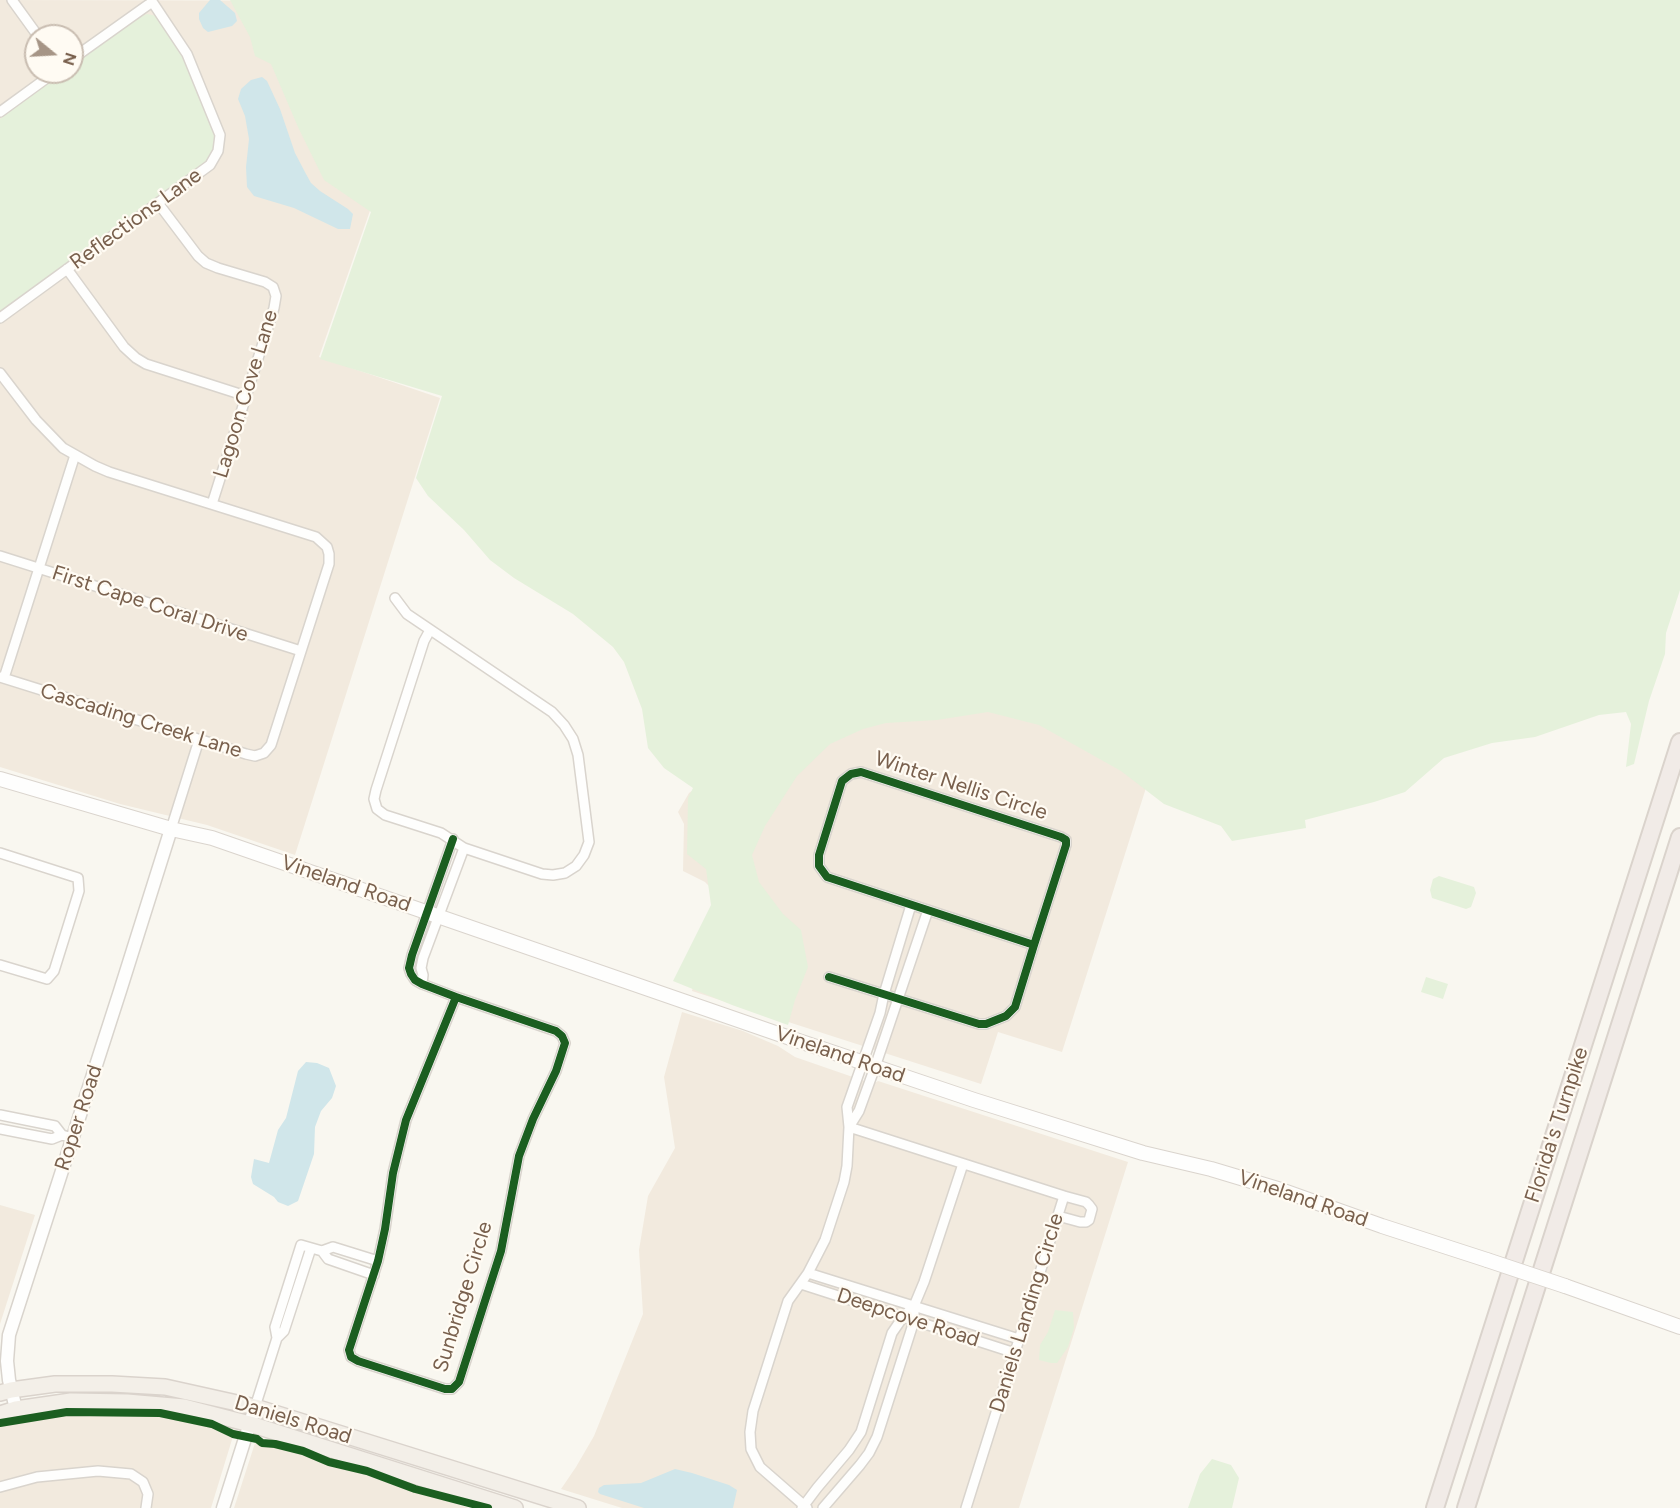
<!DOCTYPE html>
<style>
body{margin:0}
#map{position:relative;width:1680px;height:1508px;overflow:hidden;background:#f9f7f0;font-family:Figtree,sans-serif}
canvas{display:block}
.north{position:absolute;left:24px;top:24px;width:60px;height:60px;box-sizing:border-box;background:#fffbf3;border:2px solid #c9bdb1;border-radius:50%;rotate:108deg;font-size:16px;font-weight:700;line-height:24px;text-align:center;color:#79604d}
.north::after{content:'';display:block;margin:auto;width:21px;height:27px;background:#a69586;clip-path:polygon(50% 0,100% 100%,50% 72%,0 100%)}
</style>
<div id="map">
<canvas width="1680" height="1508"></canvas>
<div class="north">N</div>
</div>
<script>
const g = document.querySelector('canvas').getContext('2d');
g.lineJoin = 'round';
function paint(path, color) { g.fillStyle = color; g.fill(path, 'evenodd'); }
const poly = rows => new Path2D(rows.map(r => 'M' + r).join(''));
function trace(path, color, width, dash) { g.strokeStyle = color; g.lineWidth = width; g.lineCap = dash ? 'butt' : 'round'; g.setLineDash(dash || []); g.stroke(path); }
function write(font, color, halo, rows, align = 'center') {
  g.font = font + ' Figtree,sans-serif'; g.lineWidth = 4.5; g.setLineDash([]); g.textBaseline = 'middle'; g.strokeStyle = halo; g.fillStyle = color; for (const [text, x, y, turn = 0] of rows) {
    g.save(); g.translate(x, y); g.rotate((+turn || 0) * Math.PI / 180); g.textAlign = isNaN(turn) ? turn : align; if (halo) g.strokeText(text, 0, 0); g.fillText(text, 0, 0); g.restore();
  }
}
const residential = poly([
 [0,0,443,1,319,357,440,398,295,855,207,825,120,804,0,767],
 [36,36,72,36,72,72,36,72],
 [1194,637,1062,1052,998,1032,981,1084,692,991,696,959,719,896,705,882,683,871,684,824,678,812,689,793,707,780,734,725],
 [682,1012,743,1031,778,1046,795,1057,873,1084,878,1081,1128,1162,1019,1508,622,1508,561,1489,576,1467,594,1436,643,1314,639,1250,648,1196,675,1148,664,1077],
 [0,1205,35,1215,0,1324],
 [72,1413,124,1413,165,1416,234,1433,211,1508,0,1508,0,1426,38,1418],
 [256,1440,469,1508,234,1508]
]);
const green = poly([
 [230,0,1680,0,1680,590,1666,633,1665,654,1649,701,1634,764,1626,767,1631,724,1626,712,1599,715,1535,737,1492,743,1444,758,1405,792,1374,802,1305,820,1306,828,1232,841,1221,826,1164,804,1121,771,1039,725,988,712,937,720,886,723,863,729,830,744,797,776,765,826,752,855,759,882,783,914,801,930,808,967,795,1000,788,1025,732,1005,673,981,711,905,706,869,687,854,688,798,693,788,664,768,648,748,642,709,624,662,613,647,573,614,514,578,490,560,464,530,428,496,416,478,442,396,320,359,371,212,324,180,298,127,271,64,255,56,250,37],
 [147,14,157,16,176,45,194,80,213,129,215,142,214,150,209,159,0,311,0,119,64,72,72,72,72,66,138,18],
 [1439,876,1474,887,1476,893,1471,907,1466,909,1432,898,1430,890,1433,879],
 [1426,977,1448,984,1443,999,1421,992],
 [1055,1310,1073,1312,1074,1328,1068,1347,1057,1363,1051,1363,1039,1360,1040,1345,1048,1332],
 [1212,1459,1231,1465,1239,1478,1232,1508,1188,1508,1200,1474]
]);
const water = poly([
 [210,0,220,0,235,13,237,21,232,26,208,32,203,28,199,19,199,13],
 [262,77,267,81,280,109,295,153,306,174,311,183,320,191,348,209,353,214,350,229,338,229,294,208,254,196,247,187,246,167,249,139,245,116,238,99,241,89,251,80],
 [306,1062,317,1063,329,1068,336,1086,332,1098,321,1111,315,1127,314,1154,298,1201,288,1206,278,1202,274,1197,253,1184,251,1177,254,1159,269,1163,278,1130,286,1118,298,1071],
 [675,1469,692,1473,729,1485,737,1490,733,1508,644,1508,600,1494,598,1492,599,1488,604,1485,641,1483]
]);
const minor = poly([
 [12,0,38,36],
 [72,59,152,2],
 [0,112,55,72],
 [158,203,198,256,206,263,218,268,265,282,273,287,276,296,274,308,212,504],
 [67,269,124,347,136,358,146,364,246,396],
 [0,318,210,165,218,151,220,135,187,54,151,0],
 [0,373,36,420,63,448,95,466,109,472,316,537,327,547,329,554,329,564,271,745,264,753,255,756,246,754,0,677],
 [0,556,301,651],
 [395,598,407,614,552,712,564,725,573,739,578,755,589,842,584,855,576,866,565,873,553,875,542,874,464,848,441,833,385,815,377,809,374,799,376,790,424,641,430,630],
 [4,678,75,455],
 [171,829,199,740],
 [453,839,412,955,409,968,411,974,415,980,422,984,456,997,556,1031,562,1036,565,1043,556,1071,533,1119,519,1156,501,1251,459,1382,452,1389,445,1389,358,1361,351,1357,349,1350,378,1261,385,1229,393,1173,406,1120,456,997],
 [0,853,78,878,79,891,54,971,47,979,0,965],
 [829,977,979,1024,986,1024,1006,1016,1015,1007,1034,945,1066,845,1066,840,1061,837,861,772,851,774,842,781,819,855,819,866,827,877,1034,945],
 [422,984,423,975,421,968,423,958,464,848],
 [0,1115,55,1126,62,1135,72,1138],
 [849,1127,1064,1196,966,1508],
 [849,1127,859,1111,875,1067,928,910],
 [0,1129,52,1139,62,1135],
 [1058,1216,1080,1222,1086,1222,1089,1220,1092,1209,1089,1205,1086,1202,1064,1196],
 [322,1251,333,1247,378,1261],
 [808,1273,1019,1339],
 [801,1284,1015,1353],
 [277,1338,275,1327,301,1245,322,1251,328,1259,374,1275],
 [255,1407,277,1338,284,1331,311,1248],
 [0,1487,37,1477,98,1471,131,1474,143,1482,148,1494,146,1508],
 [802,1508,817,1488,849,1450,861,1432,892,1333,903,1317,914,1306],
 [807,1508,760,1467,751,1449,750,1432,753,1411,788,1301,808,1273,825,1240,844,1182,847,1166,849,1127,847,1107,880,1013,884,994,911,905],
 [823,1508,860,1465,869,1453,877,1437,914,1321,914,1306,924,1282,963,1164]
]);
const tertiary = poly([
 [16,1409,9,1380,7,1361,9,1335,120,991,171,829],
 [223,1508,255,1407]
]);
const secondary = poly([
 [0,779,171,829,212,838,790,1038,974,1100,1143,1153,1211,1169,1281,1190,1382,1226,1487,1260],
 [1565,1286,1680,1327]
]);
const primary = poly([
 [0,1393,11,1390,55,1384,112,1384,165,1387,255,1407,578,1508],
 [0,1414,16,1409,71,1401,127,1402,184,1407,250,1424,515,1508]
]);
const motorway = poly([
 [1435,1508,1680,742],
 [1466,1508,1680,837]
]);
const secondaryBridge = poly([
 [1487,1260,1565,1286]
]);
const cycleway = poly([
 [453,839,412,955,409,968,411,974,415,980,422,984,456,997,556,1031,562,1036,565,1043,556,1071,533,1119,519,1156,501,1251,459,1382,452,1389,445,1389,358,1361,351,1357,349,1350,378,1261,385,1229,393,1173,406,1120,456,997],
 [829,977,979,1024,986,1024,1006,1016,1015,1007,1034,945,1066,845,1066,840,1061,837,861,772,851,774,842,781,819,855,819,866,827,877,1034,945],
 [0,1423,67,1412,160,1413,212,1424,233,1434,257,1439,262,1443,275,1444,303,1451,329,1462,367,1471,415,1489,488,1508]
]);
const streetNames = [
 ["Reflections Lane",136,219,-36],
 ["Lagoon Cove Lane",246,394,-73],
 ["First Cape Coral Drive",150,604,18],
 ["Cascading Creek Lane",141,721,17],
 ["Winter Nellis Circle",961,786,18],
 ["Vineland Road",346,884,19],
 ["Vineland Road",840,1055,19],
 ["Roper Road",79,1118,-72],
 ["Florida's Turnpike",1557,1125,-72],
 ["Vineland Road",1303,1199,19],
 ["Sunbridge Circle",463,1297,-73],
 ["Daniels Landing Circle",1027,1313,-73],
 ["Deepcove Road",908,1318,18],
 ["Daniels Road",293,1420,17]
];
paint(residential, '#f2eade');
paint(green, '#e5f1db');
paint(water, '#d0e6ea');
trace(minor, '#d9d4cd', 12);
trace(tertiary, '#d9d4cd', 15);
trace(secondary, '#dad4cd', 16);
trace(primary, '#dad3cc', 18);
trace(motorway, '#dad3cc', 20);
trace(minor, '#fefefd', 9);
trace(tertiary, '#fefefd', 12);
trace(secondary, '#fefefd', 14);
trace(primary, '#f3efe8', 15);
trace(motorway, '#f1ebe7', 16);
trace(secondaryBridge, '#dad4cd', 16, []);
trace(secondaryBridge, '#fefefd', 14);
trace(cycleway, '#1b5e20', 8);
write('21px', '#79604d', '#fffbf3', streetNames);
</script>
